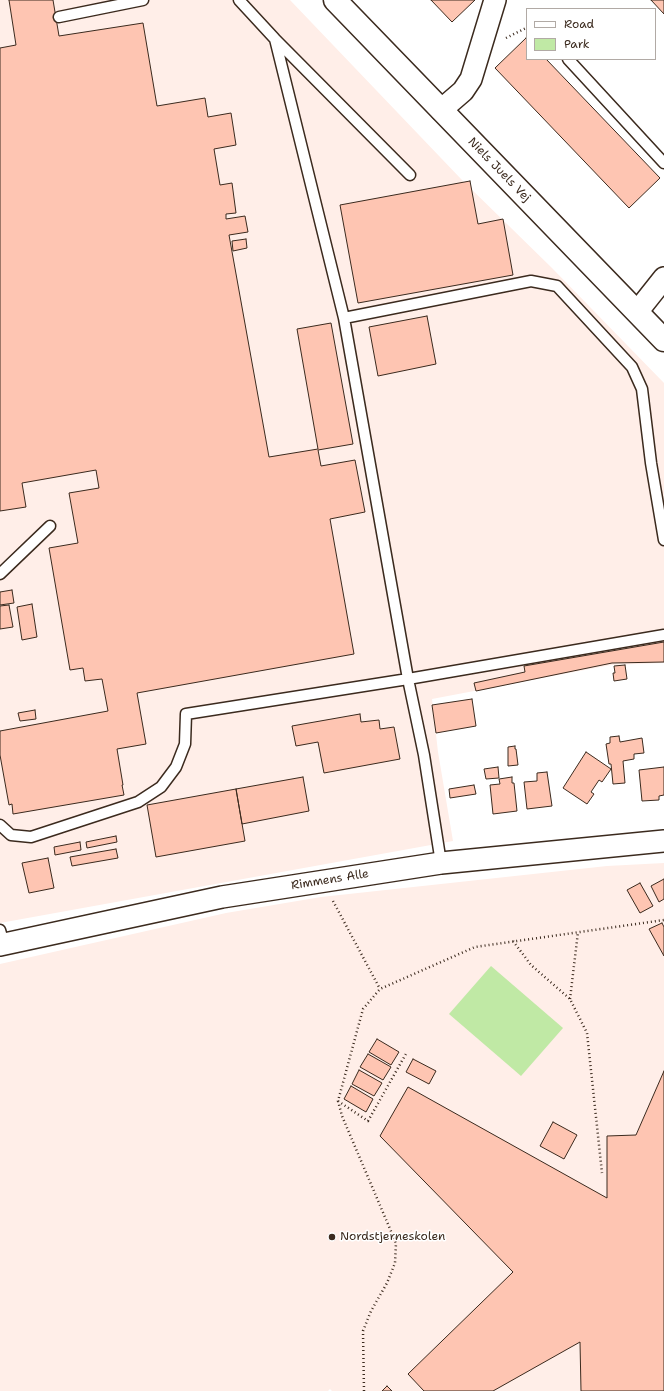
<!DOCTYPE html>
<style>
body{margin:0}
#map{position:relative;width:664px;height:1391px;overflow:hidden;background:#fff;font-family:"Shantell Sans",sans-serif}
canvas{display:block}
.legend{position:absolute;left:526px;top:8px;width:130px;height:52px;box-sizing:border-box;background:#fff;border:1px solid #b1aaa5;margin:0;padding:5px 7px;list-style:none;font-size:12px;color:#3b2a1e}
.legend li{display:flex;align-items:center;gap:8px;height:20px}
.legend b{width:20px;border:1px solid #b1aaa5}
</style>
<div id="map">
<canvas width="664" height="1391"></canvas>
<ul class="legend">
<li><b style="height:5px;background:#fff"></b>Road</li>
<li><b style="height:11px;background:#c0e9a5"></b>Park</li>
</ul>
</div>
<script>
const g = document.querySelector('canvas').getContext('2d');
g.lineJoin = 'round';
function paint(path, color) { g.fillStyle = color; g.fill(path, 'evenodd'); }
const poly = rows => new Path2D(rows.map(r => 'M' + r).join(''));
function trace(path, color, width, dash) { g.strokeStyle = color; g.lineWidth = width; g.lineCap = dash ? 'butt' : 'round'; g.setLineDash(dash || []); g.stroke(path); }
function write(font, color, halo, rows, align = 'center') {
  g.font = font + ' "Shantell Sans",sans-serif'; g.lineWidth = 3; g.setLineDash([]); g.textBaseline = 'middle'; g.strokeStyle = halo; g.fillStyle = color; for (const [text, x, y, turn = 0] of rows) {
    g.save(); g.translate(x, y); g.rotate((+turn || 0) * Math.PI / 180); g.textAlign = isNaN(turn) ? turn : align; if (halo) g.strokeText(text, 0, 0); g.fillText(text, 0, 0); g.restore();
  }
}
const built = poly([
 [0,0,290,0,462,180,552,268,664,383,664,663,611,665,432,699,438,752,453,841,0,923],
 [664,863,664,1391,332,1391,330,1389,328,1391,0,1391,0,964,226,913,321,897,607,866]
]);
const green = poly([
 [491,966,563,1028,521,1076,449,1014]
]);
const building = poly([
 [9,0,53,0,59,36,143,23,157,106,205,98,208,117,231,113,236,145,214,149,220,185,232,183,236,213,226,214,226,219,245,216,248,232,229,235,269,457,318,449,297,329,331,323,353,444,318,450,321,466,355,460,365,512,330,519,354,654,137,693,146,744,117,749,123,785,122,785,124,795,13,814,12,804,9,805,0,755,0,731,108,711,102,679,85,681,83,668,70,670,49,548,78,543,69,493,99,488,96,470,22,483,26,507,0,511,0,48,16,45,9,0],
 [431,0,475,0,452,22,431,0],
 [651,0,664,0,664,14,651,0],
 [526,38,527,39,527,59,546,59,660,178,629,208,495,68,526,38],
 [470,181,478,224,503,219,513,275,358,303,340,205,470,181],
 [246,239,247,248,233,251,232,241,246,239],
 [427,316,436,364,378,376,369,327,427,316],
 [12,590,14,603,0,605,0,592,12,590],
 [32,604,37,637,22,640,17,607,32,604],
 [9,605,13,627,0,629,0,606,9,605],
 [664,642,664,662,612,663,476,691,474,683,525,672,524,666,664,642],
 [625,665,627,679,614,681,613,673,615,673,614,666,625,665],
 [472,699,476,726,436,733,432,705,472,699],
 [35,710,36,719,20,721,18,713,35,710],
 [360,714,361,722,379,720,380,729,394,727,400,759,324,773,318,742,296,746,292,726,360,714],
 [619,736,620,742,642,738,644,753,634,754,634,759,623,761,625,783,613,784,611,764,609,764,606,744,610,743,610,737,619,736],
 [515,746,515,749,516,749,518,765,508,766,508,747,515,746],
 [586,752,611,769,602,782,599,780,591,792,594,794,587,804,563,788,586,752],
 [498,767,499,778,486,779,484,769,498,767],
 [664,767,664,795,659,796,659,800,642,801,639,770,664,767],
 [547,772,552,806,527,809,524,782,537,781,537,773,547,772],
 [303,777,309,811,242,824,236,789,303,777],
 [512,777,512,783,514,783,517,811,493,814,490,785,500,784,499,779,512,777],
 [474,785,476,794,450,798,449,789,474,785],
 [236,789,245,841,156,857,147,805,236,789],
 [116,836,117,842,87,848,86,842,116,836],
 [80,842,81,850,55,855,54,847,80,842],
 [116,849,118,858,72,866,70,857,116,849],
 [48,858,54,888,29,893,22,863,48,858],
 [664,879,664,899,659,902,651,886,664,879],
 [640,883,653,906,640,913,627,890,640,883],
 [662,923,664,927,664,956,649,929,662,923],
 [377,1039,399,1052,391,1065,369,1052,377,1039],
 [368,1054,391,1067,383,1080,360,1067,368,1054],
 [413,1059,436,1071,429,1084,406,1072,413,1059],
 [359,1070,382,1083,374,1096,352,1084,359,1070],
 [664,1071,664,1391,581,1391,580,1342,493,1391,424,1391,408,1374,513,1272,380,1136,408,1087,607,1198,607,1136,636,1135,664,1071],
 [351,1086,373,1099,366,1112,344,1099,351,1086],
 [553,1122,577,1135,564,1159,540,1146,553,1122],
 [387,1386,392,1391,382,1391,387,1386]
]);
const path = poly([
 [506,38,526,28,527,29],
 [333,901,380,989],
 [513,941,531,965,570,999,587,1033,602,1173],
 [570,999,578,932],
 [338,1101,368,1121,407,1052],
 [364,1391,363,1331,371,1311,387,1283,395,1263,396,1243,342,1116,338,1101,363,1009,380,989,475,947,664,920]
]);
const service = poly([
 [239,0,275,39,410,175],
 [59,17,143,0],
 [275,39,344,318,408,679,424,755,441,863],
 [568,59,664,163],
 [344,318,531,281,557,286,632,367,642,389,651,463,664,540],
 [0,574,50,526],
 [0,825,11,835,31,837,138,802,161,787,176,767,185,744,186,714,408,679,664,635],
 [0,930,4,944]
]);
const minor = poly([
 [441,110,463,91,471,79,495,0],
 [637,312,664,278],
 [0,945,222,897,441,863,664,841]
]);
const tertiary = poly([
 [335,0,664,340]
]);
const markers = [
 [332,1237,4,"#3b2a1e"]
];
const streetNames = [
 ["Niels Juels Vej",499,170,46],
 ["Rimmens Alle",330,880,-9]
];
const poiNames = [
 ["Nordstjerneskolen",340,1237]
];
paint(built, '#ffeee8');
paint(green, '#c0e9a5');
paint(building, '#fec5b2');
trace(building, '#3b2a1e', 1);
trace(service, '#3b2a1e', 13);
trace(minor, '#3b2a1e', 24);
trace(tertiary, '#3b2a1e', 25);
trace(path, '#3b2a1e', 2.5, [1, 3]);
trace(service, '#fff', 10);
trace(minor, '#fff', 21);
trace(tertiary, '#fff', 22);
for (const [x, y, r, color] of markers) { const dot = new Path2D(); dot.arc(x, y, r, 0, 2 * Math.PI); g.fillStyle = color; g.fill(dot); trace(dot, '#fff', 1.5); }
write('12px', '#3b2a1e', '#fff', streetNames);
write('12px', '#3b2a1e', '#fff', poiNames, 'left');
</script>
